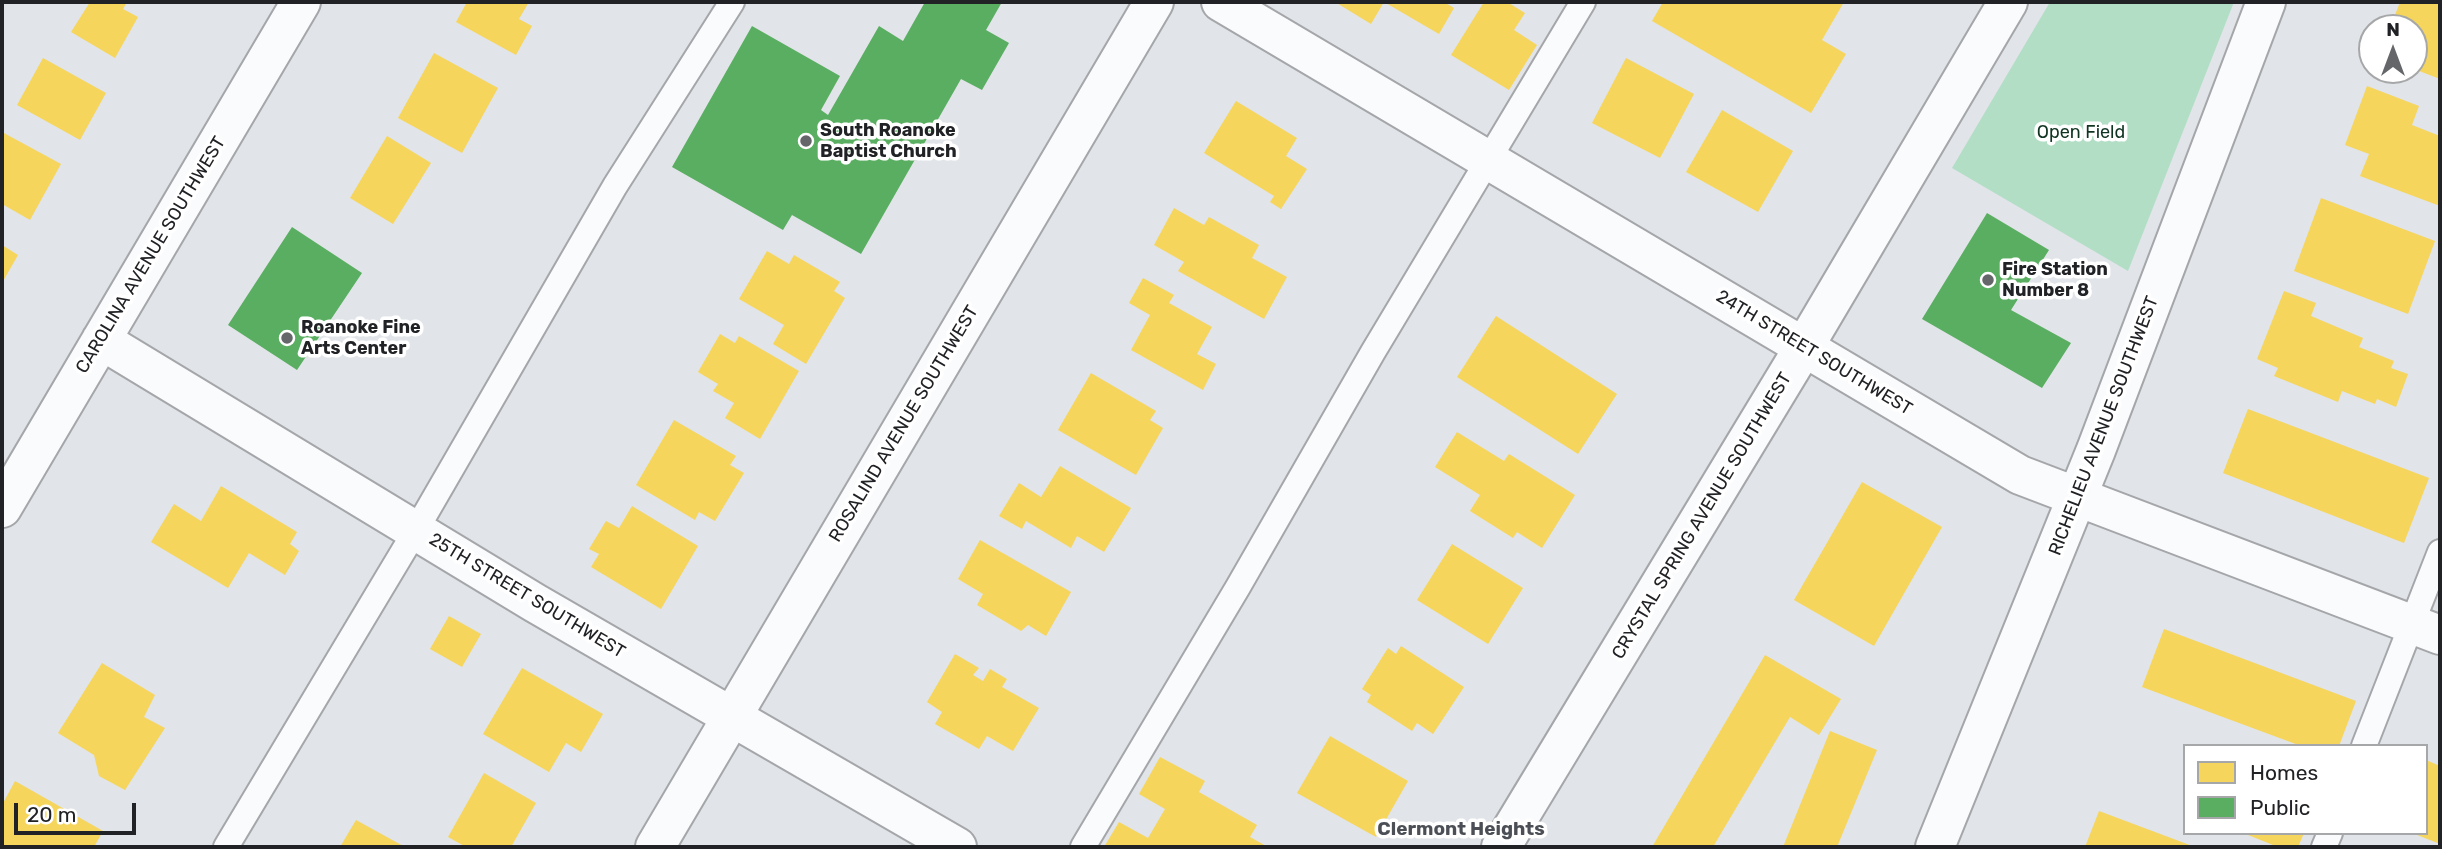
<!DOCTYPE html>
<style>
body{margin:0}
#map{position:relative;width:2442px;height:849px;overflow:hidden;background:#e1e4e8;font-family:Rubik,sans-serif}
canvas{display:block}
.frame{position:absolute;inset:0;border:4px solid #212225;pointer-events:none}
.legend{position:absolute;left:2183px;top:744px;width:245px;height:91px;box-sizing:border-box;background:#fff;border:2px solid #a6a7a8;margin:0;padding:9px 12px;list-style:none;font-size:21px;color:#212225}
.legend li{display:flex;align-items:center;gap:14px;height:35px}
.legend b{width:35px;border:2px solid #a6a7a8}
.north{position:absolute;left:2358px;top:14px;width:70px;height:70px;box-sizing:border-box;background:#fff;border:2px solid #a6a7a8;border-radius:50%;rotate:0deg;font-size:19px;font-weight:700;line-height:28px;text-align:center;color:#212225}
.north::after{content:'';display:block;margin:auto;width:24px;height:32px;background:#646669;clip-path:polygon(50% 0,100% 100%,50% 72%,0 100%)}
.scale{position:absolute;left:14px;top:803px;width:122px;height:32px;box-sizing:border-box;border:4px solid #212225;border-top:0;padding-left:9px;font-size:21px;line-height:24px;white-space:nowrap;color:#212225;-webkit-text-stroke:5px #fff;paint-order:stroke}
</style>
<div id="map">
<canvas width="2442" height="849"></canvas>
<div class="frame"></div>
<ul class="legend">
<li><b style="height:19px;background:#f6d55c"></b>Homes</li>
<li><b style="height:19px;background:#5aae61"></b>Public</li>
</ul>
<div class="north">N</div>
<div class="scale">20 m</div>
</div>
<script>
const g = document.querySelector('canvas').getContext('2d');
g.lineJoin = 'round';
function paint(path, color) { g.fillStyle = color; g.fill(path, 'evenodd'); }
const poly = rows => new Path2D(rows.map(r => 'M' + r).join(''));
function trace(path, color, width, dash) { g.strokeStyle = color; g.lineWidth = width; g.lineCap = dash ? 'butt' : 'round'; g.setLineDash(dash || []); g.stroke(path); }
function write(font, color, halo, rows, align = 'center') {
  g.font = font + ' Rubik,sans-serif'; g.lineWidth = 7; g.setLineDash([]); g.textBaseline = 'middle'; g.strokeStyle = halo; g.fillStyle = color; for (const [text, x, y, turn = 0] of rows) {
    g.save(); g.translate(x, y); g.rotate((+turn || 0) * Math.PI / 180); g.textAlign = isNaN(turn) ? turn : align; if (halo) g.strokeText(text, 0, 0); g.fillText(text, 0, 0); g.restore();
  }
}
const green = poly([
 [2050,2,2234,2,2128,271,1952,168]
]);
const homes = poly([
 [90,2,127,2,123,9,138,17,115,58,71,32],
 [467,2,529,2,519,19,532,26,516,55,456,22],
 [1335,2,1384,2,1371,24],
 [1384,2,1444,2,1454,8,1439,34],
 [1484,2,1507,2,1525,13,1514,30,1537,45,1509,90,1451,55],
 [1663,2,1844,2,1822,40,1846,54,1811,113,1652,21],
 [2400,2,2440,2,2440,79,2414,69,2414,28,2390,28],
 [434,53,498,88,462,153,398,118],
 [43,58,106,93,80,140,17,105],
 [1626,58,1694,94,1660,158,1592,123],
 [2367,86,2419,106,2412,125,2440,136,2440,206,2360,176,2369,154,2345,145],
 [1236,101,1297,138,1286,156,1307,169,1281,209,1270,202,1274,196,1204,153],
 [1722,110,1793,151,1758,212,1686,172],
 [2,132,61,164,30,220,2,204],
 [387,136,431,163,393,224,350,198],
 [2321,198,2435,241,2408,314,2294,271],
 [1174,208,1204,225,1209,217,1259,245,1252,258,1287,277,1264,319,1178,271,1184,262,1154,245],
 [2,245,18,255,2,283],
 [767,251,789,264,794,255,840,282,834,291,845,298,806,364,773,344,784,325,739,299],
 [1143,278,1174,295,1169,303,1212,327,1197,354,1216,364,1203,390,1131,350,1150,315,1129,303],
 [2284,291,2316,303,2311,316,2363,338,2359,347,2394,361,2391,368,2408,374,2396,407,2377,399,2375,404,2342,391,2338,402,2274,376,2278,368,2257,359],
 [1496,316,1617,394,1578,454,1457,377],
 [720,334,735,343,739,336,799,371,760,439,725,418,734,403,713,391,718,384,698,372],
 [1091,373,1156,411,1150,420,1163,428,1136,475,1058,430],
 [2248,409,2429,478,2404,543,2223,473],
 [674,420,736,456,730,465,744,473,715,521,699,512,695,520,636,485],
 [1457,432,1504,461,1509,454,1575,495,1542,548,1517,532,1513,538,1470,511,1480,495,1435,467],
 [1060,466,1131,508,1104,552,1077,536,1071,548,1026,521,1022,529,999,516,1019,483,1041,497],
 [1862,482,1942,527,1874,646,1794,600],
 [221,486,297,532,290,544,299,551,285,575,249,553,228,588,151,542,174,504,201,521],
 [632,506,698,546,661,609,591,567,599,554,589,549,606,521,619,528],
 [980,540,1071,592,1046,636,1028,625,1021,631,977,605,983,594,958,579],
 [1452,544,1523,588,1488,644,1417,600],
 [449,616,481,634,462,667,430,649],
 [2164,629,2356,701,2339,746,2301,746,2142,687],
 [1401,646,1464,687,1433,734,1417,723,1412,731,1367,702,1371,695,1362,689,1388,648,1396,654],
 [955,654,979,668,973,675,983,681,990,669,1007,679,1002,687,1039,708,1013,751,987,736,979,749,935,724,942,712,927,702],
 [1765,655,1841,699,1819,735,1790,717,1713,847,1652,847],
 [102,663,155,695,144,717,165,728,125,790,99,776,94,755,58,733],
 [522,668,603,714,581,752,566,743,549,772,483,734],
 [1830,731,1877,750,1837,847,1783,847],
 [1330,736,1408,781,1376,837,1297,793],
 [1160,757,1205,781,1199,792,1257,825,1250,837,1268,847,1104,847,1119,822,1148,838,1165,809,1139,794],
 [2426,760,2440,766,2440,844,2412,833,2426,833],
 [484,773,536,803,511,847,466,847,448,837],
 [15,781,103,831,94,847,2,847,2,805],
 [2099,811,2195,847,2085,847],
 [356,820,405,847,340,847],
 [2243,833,2304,833,2298,847,2278,847]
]);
const public = poly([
 [925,2,1002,2,986,30,1009,43,982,90,961,79,861,254,792,215,783,230,672,167,752,26,840,76,821,110,828,115,879,26,903,41],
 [1987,213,2049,250,2011,310,2071,343,2042,388,1922,319],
 [292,227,362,273,297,370,228,325]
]);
const lane = poly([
 [2364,746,2440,552],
 [226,847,416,530,615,186,732,2],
 [1083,847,1238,587,1373,352,1583,2],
 [2324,847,2330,833]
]);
const street = poly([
 [1221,2,2020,475,2440,635],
 [101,340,535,603,957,847],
 [2,508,301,2],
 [655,847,1154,2],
 [1501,847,1804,347,2008,2],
 [1935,847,2096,450,2266,2]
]);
const markers = [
 [806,141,7,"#646669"],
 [1988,280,7,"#646669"],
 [287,338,7,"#646669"]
];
const poiNames = [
 ["South Roanoke",820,131],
 ["Baptist Church",820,152],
 ["Fire Station",2002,270],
 ["Number 8",2002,291],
 ["Roanoke Fine",301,328],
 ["Arts Center",301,349]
];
const parkNames = [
 ["Open Field",2081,133]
];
const streetNames = [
 ["CAROLINA AVENUE SOUTHWEST",151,255,-59],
 ["24TH STREET SOUTHWEST",1814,353,31],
 ["ROSALIND AVENUE SOUTHWEST",904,424,-59],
 ["RICHELIEU AVENUE SOUTHWEST",2104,426,-69],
 ["CRYSTAL SPRING AVENUE SOUTHWEST",1702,516,-59],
 ["25TH STREET SOUTHWEST",527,596,31]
];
const neighbourhoodNames = [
 ["Clermont Heights",1461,830]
];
paint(green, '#b2dec6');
paint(homes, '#f6d55c');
paint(public, '#5aae61');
trace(lane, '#a4a6a9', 28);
trace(street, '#a4a6a9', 42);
trace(lane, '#fafbfc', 24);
trace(street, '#fafbfc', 38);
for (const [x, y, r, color] of markers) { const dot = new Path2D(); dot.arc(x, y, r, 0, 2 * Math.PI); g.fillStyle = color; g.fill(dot); trace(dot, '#fff', 2.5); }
write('bold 18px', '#212225', '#fff', poiNames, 'left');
write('18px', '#0f3421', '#fff', parkNames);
write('18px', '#212225', '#fff', streetNames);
write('bold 19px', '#4c5056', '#fff', neighbourhoodNames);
</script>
